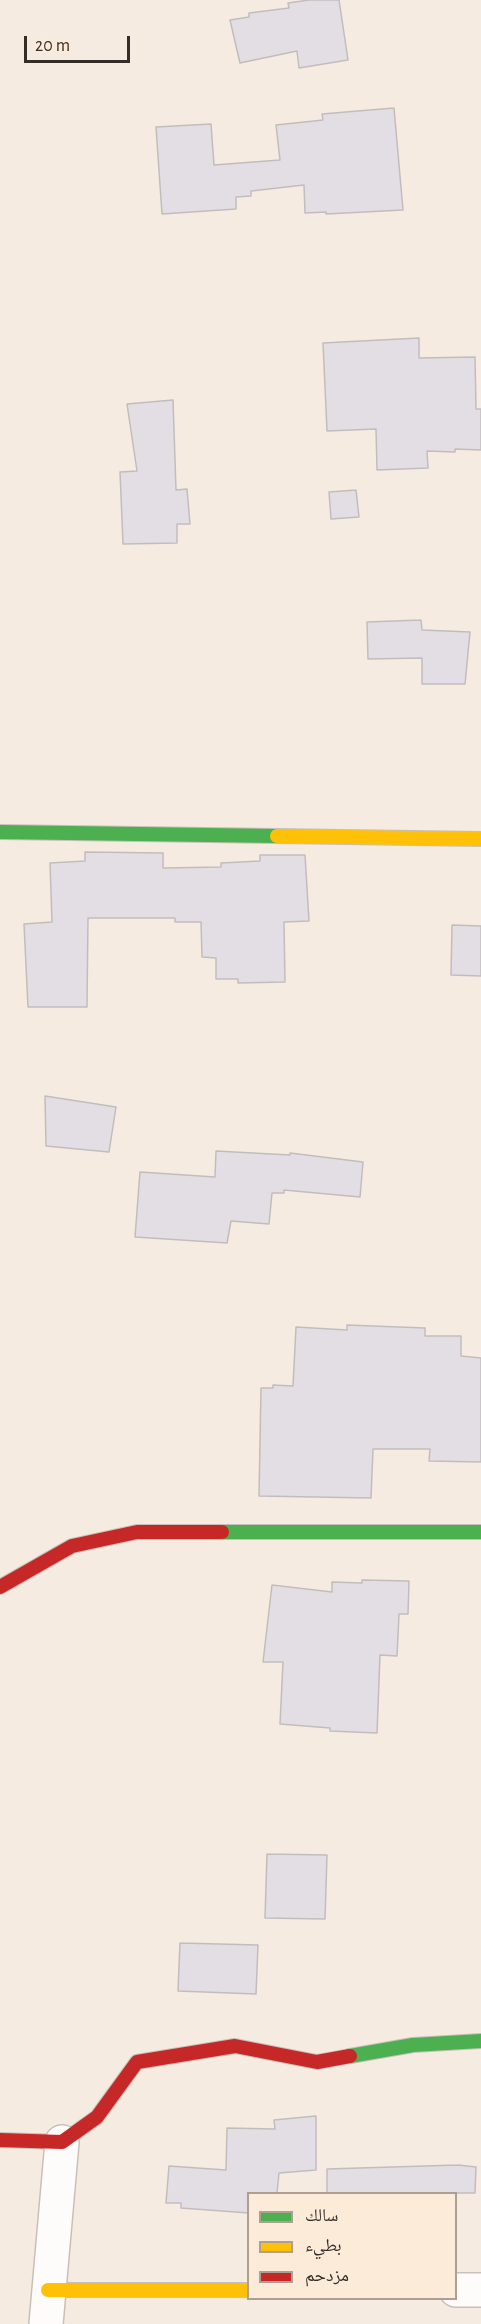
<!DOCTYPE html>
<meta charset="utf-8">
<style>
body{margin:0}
#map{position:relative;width:481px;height:2324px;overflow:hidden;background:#f5ebe1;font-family:"Alegreya Sans","Noto Naskh Arabic",sans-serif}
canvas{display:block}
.legend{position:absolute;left:247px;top:2192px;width:210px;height:108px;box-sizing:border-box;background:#fdebd9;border:2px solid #ad9f92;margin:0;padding:8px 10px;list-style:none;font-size:18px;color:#352e28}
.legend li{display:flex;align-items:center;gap:12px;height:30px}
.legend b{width:30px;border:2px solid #ad9f92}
.scale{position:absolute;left:24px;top:36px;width:106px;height:27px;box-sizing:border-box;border:3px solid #352e28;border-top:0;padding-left:8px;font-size:18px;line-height:21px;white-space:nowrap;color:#352e28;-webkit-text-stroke:4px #fdebd9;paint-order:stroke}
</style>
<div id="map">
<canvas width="481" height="2324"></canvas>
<ul class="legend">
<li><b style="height:8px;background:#4caf50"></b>سالك</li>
<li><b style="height:8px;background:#ffc107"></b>بطيء</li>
<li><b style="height:8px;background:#c62828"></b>مزدحم</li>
</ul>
<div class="scale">20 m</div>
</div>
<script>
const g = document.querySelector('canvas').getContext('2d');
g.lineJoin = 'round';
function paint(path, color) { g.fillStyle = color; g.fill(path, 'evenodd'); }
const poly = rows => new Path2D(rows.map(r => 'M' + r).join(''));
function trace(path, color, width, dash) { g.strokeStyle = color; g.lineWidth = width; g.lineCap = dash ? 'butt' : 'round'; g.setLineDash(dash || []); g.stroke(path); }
const building = poly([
 [309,0,339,0,348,60,299,68,297,51,240,63,230,20,249,17,249,13,289,8,288,3,309,0],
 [394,108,403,210,326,214,326,212,305,213,304,185,251,191,251,196,236,197,236,209,162,214,156,127,211,124,214,165,280,160,276,125,323,120,322,114,394,108],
 [419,338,419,358,475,357,476,409,481,409,481,450,455,449,455,452,427,451,428,468,377,470,376,429,327,431,323,343,419,338],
 [173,400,176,490,187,489,190,524,177,524,177,543,123,544,120,472,137,471,127,404,173,400],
 [356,490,359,517,331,519,329,492,356,490],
 [421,620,422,630,470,632,465,684,422,684,422,658,368,659,367,622,421,620],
 [85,852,163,853,163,868,221,867,221,863,260,861,260,855,305,855,309,921,284,922,285,982,238,983,238,979,216,979,216,958,202,957,201,922,175,922,175,918,88,918,87,1007,28,1007,24,924,52,922,50,863,85,861,85,852],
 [452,925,481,926,481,976,451,975,452,925],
 [45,1096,116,1107,109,1152,46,1146,45,1096],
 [216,1151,290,1155,290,1153,363,1162,360,1197,284,1190,284,1193,272,1193,269,1224,231,1221,227,1243,135,1237,140,1172,215,1177,216,1151],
 [347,1325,425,1328,425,1336,461,1336,461,1356,481,1358,481,1462,429,1461,430,1449,373,1449,371,1498,259,1496,261,1388,273,1388,273,1385,293,1386,296,1327,347,1330,347,1325],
 [362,1580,409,1581,408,1614,399,1614,397,1656,380,1655,377,1733,330,1731,330,1728,280,1724,283,1662,263,1662,272,1585,332,1592,332,1582,362,1583,362,1580],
 [267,1854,327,1855,325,1919,265,1918,267,1854],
 [180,1943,258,1945,256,1994,178,1991,180,1943],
 [316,2116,316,2170,279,2173,277,2193,249,2193,249,2213,181,2208,181,2203,166,2203,169,2166,226,2170,227,2128,275,2129,274,2120,316,2116],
 [458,2165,476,2167,475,2193,327,2193,327,2169,458,2165]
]);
const street = poly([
 [456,2290,481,2290],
 [46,2324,62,2142]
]);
const fast = poly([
 [0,832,277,836],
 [222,1532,481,1532],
 [350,2056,413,2045,481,2041]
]);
const slow = poly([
 [277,836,481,839],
 [48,2290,249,2290]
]);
const jam = poly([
 [0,1587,72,1546,137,1532,222,1532],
 [0,2140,62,2142,97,2117,137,2062,235,2046,317,2062,350,2056]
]);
paint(building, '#e3dee3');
trace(building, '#c2bdbd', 1.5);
trace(street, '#c7c0b8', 36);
trace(fast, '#c7c0b8', 16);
trace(slow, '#c7c0b8', 16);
trace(jam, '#c7c0b8', 16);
trace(street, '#fefcfa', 33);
trace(fast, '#4caf50', 14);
trace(slow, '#ffc107', 14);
trace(jam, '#c62828', 14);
</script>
